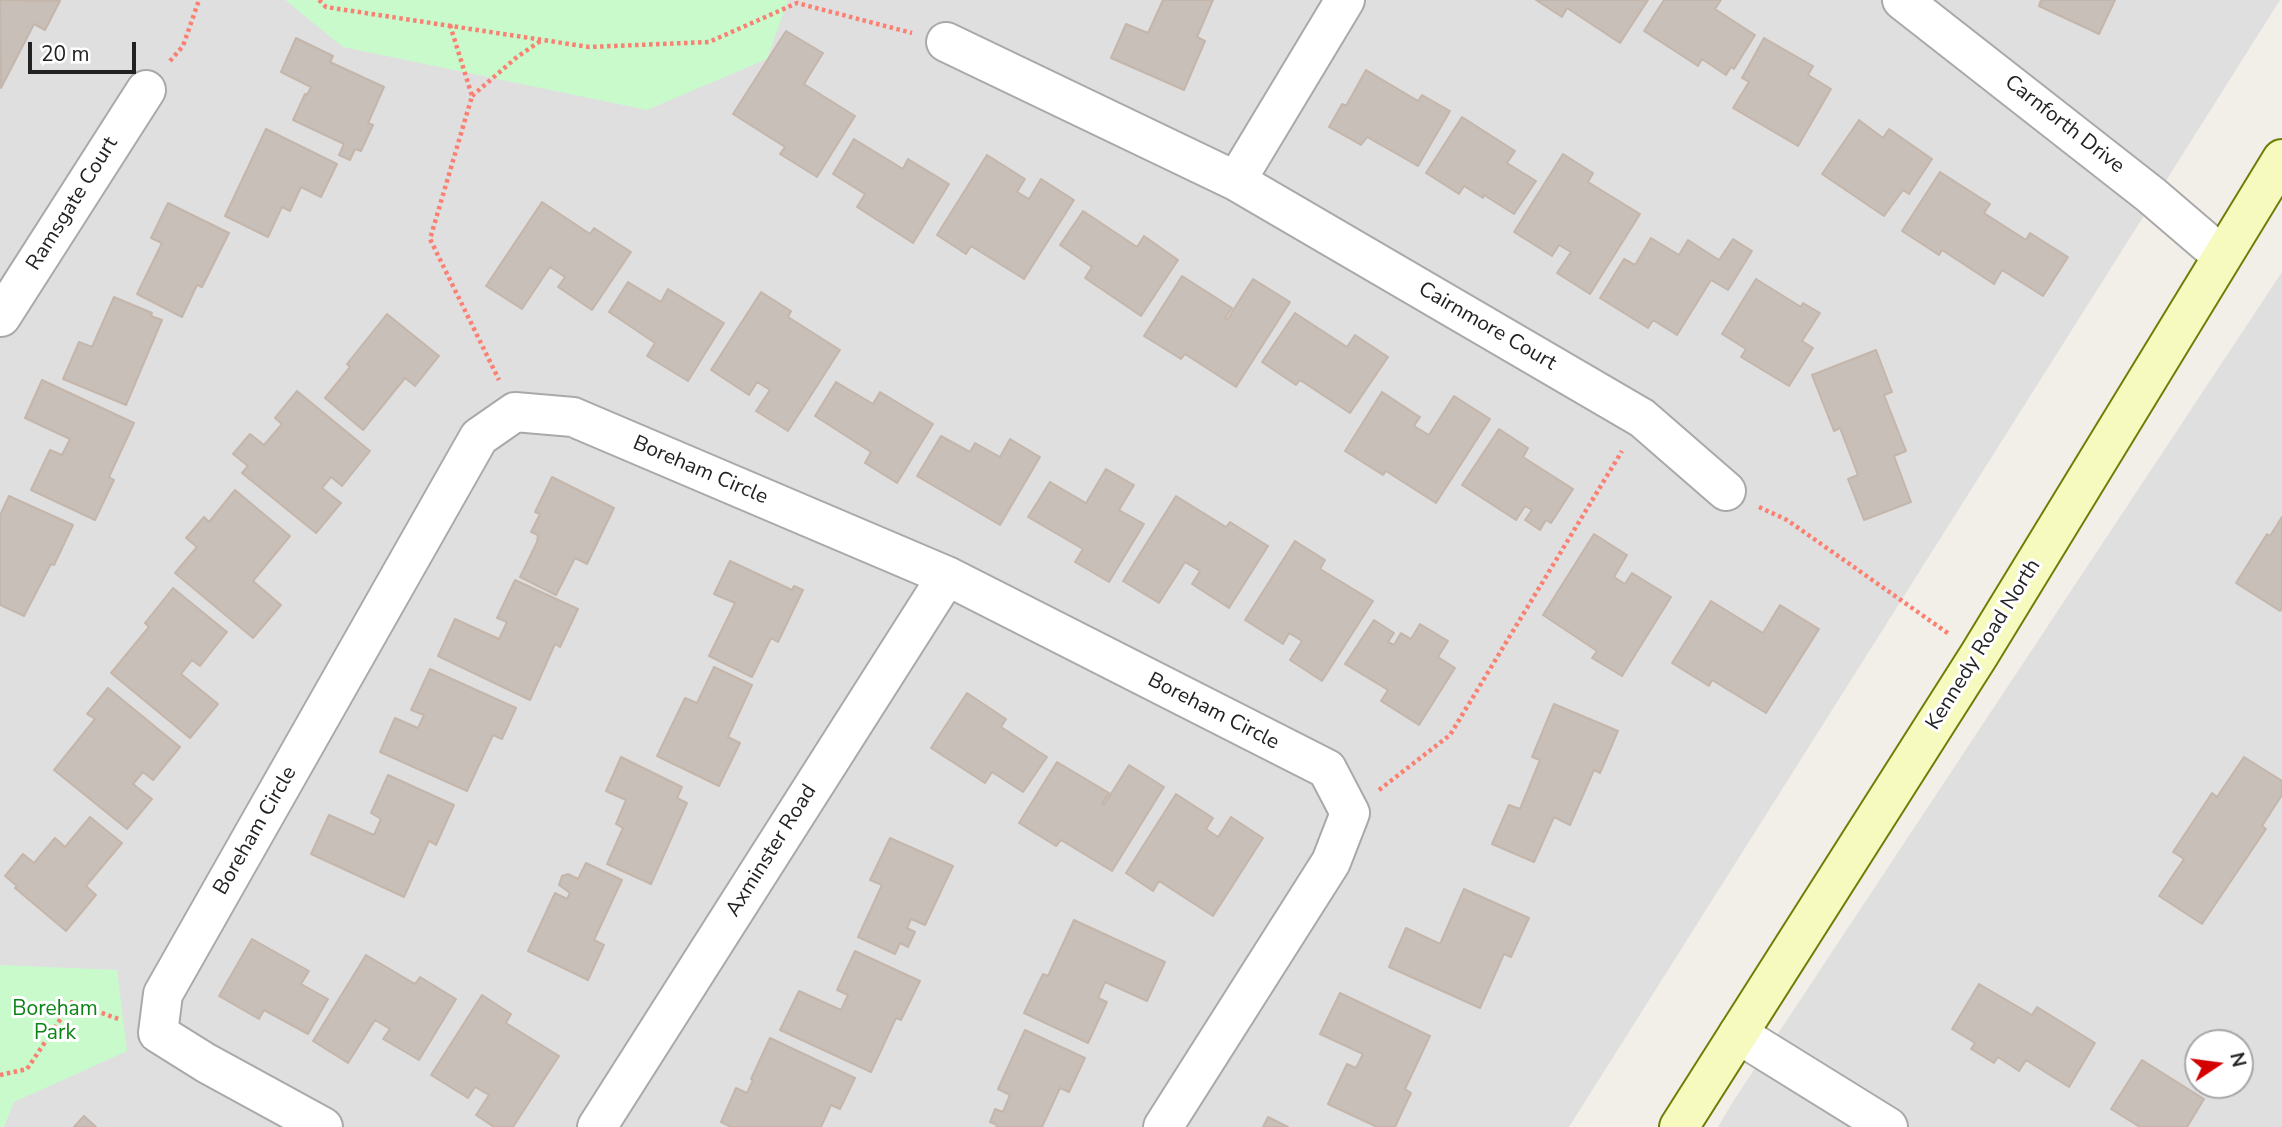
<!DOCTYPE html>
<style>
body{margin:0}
#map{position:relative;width:2282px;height:1127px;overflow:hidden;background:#f2efe9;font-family:"Nunito Sans",sans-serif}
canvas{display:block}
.north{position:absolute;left:2184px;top:1029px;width:70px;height:70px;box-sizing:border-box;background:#fff;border:2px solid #a7a7a7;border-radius:50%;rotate:77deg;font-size:19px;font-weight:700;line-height:28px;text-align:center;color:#222}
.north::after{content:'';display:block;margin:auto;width:24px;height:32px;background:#d40000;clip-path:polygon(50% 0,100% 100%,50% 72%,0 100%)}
.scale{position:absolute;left:28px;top:42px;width:108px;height:32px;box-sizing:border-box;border:4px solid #222;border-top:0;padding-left:9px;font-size:21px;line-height:24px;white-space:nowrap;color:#222;-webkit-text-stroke:5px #fff;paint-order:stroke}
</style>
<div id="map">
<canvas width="2282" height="1127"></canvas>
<div class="north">N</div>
<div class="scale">20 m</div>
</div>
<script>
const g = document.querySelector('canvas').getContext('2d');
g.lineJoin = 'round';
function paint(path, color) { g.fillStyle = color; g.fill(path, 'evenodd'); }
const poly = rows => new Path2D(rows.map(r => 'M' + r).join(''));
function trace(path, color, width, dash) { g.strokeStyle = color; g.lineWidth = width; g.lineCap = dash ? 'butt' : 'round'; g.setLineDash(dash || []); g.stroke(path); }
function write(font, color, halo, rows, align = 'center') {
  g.font = font + ' "Nunito Sans",sans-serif'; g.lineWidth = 6; g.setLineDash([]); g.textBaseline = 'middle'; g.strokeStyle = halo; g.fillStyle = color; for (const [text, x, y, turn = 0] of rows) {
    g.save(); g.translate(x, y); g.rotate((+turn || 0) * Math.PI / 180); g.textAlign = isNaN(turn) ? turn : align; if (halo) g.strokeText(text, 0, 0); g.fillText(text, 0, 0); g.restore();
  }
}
const residential = poly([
 [0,0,2280,0,1569,1127,0,1127],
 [2282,272,2282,1127,1718,1127,1732,1103],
 [2198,1043,2240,1043,2240,1085,2198,1085]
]);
const park = poly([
 [285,0,788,0,767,59,647,110,343,47],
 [0,965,117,970,127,1051,14,1102,4,1127,0,1127]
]);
const building = poly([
 [0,0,60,1,45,30,34,24,1,88,0,0],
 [1163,0,1213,0,1197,37,1205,41,1184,90,1111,58,1126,24,1148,33,1163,0],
 [1536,0,1648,0,1620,43,1567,8,1562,17,1536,0],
 [1664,0,1721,0,1715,9,1755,35,1734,69,1731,67,1726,75,1702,59,1698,66,1644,31,1664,0],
 [2041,0,2115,0,2099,34,2039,6,2041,0],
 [786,31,823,53,804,84,855,116,817,177,780,154,785,147,733,114,786,31],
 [296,38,333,56,330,62,384,87,368,123,373,125,361,151,355,149,350,160,339,155,344,144,293,120,305,94,307,95,311,87,281,72,296,38],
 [1764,38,1813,66,1808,75,1831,89,1798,146,1733,108,1749,82,1742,78,1764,38],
 [1366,70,1418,101,1422,95,1450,111,1418,166,1367,137,1361,145,1329,127,1342,104,1346,106,1366,70],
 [1462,117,1515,151,1507,163,1536,181,1514,214,1484,195,1483,198,1464,186,1459,194,1426,173,1462,117],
 [1859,120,1883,138,1889,129,1932,159,1909,194,1903,190,1884,216,1822,174,1859,120],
 [266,129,337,164,321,197,301,187,290,211,282,207,268,237,225,216,266,129],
 [854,139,903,169,908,159,949,184,913,243,857,207,865,194,833,174,854,139],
 [1563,154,1593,173,1588,182,1640,214,1590,294,1557,273,1571,252,1559,245,1552,256,1514,232,1563,154],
 [987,155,1025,179,1017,192,1029,199,1041,179,1074,200,1024,279,971,246,966,254,937,235,987,155],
 [1940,172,1990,204,1984,213,2026,240,2030,233,2068,257,2043,296,2002,270,1994,284,1942,250,1939,255,1902,231,1940,172],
 [542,202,590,234,594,228,631,252,592,310,558,287,565,277,550,267,522,309,486,286,542,202],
 [168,203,229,233,202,287,197,285,182,317,137,294,162,243,151,238,168,203],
 [1083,211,1137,247,1144,236,1178,260,1141,316,1085,278,1092,267,1060,245,1083,211],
 [1651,238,1679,255,1688,240,1719,260,1733,239,1752,251,1728,290,1711,280,1677,335,1653,320,1648,328,1600,298,1624,259,1635,265,1651,238],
 [1182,276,1232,308,1225,318,1227,320,1253,279,1290,302,1236,387,1185,354,1181,359,1144,336,1182,276],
 [1756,279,1801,307,1803,303,1820,313,1802,341,1813,348,1789,386,1741,357,1746,349,1722,334,1756,279],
 [628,282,661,302,668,289,724,323,688,381,647,356,655,343,609,312,628,282],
 [761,292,791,311,788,317,840,350,788,431,756,411,770,390,757,382,749,395,711,370,761,292],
 [114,297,152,313,151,316,162,320,126,405,63,379,79,342,92,347,114,297],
 [1295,313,1347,347,1355,335,1388,357,1350,413,1300,380,1296,385,1262,362,1295,313],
 [387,314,439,356,415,386,405,378,363,430,325,398,350,367,347,364,387,314],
 [1876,350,1892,392,1884,395,1906,451,1894,456,1911,502,1864,520,1848,479,1858,475,1840,428,1834,431,1812,375,1876,350],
 [42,380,134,423,109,477,114,480,95,520,31,490,50,450,62,455,70,439,25,418,42,380],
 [836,382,873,404,880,392,933,424,897,483,865,463,871,452,815,416,836,382],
 [297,391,370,451,342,486,331,477,322,488,341,503,316,533,242,473,248,466,233,454,250,434,264,445,282,424,275,418,297,391],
 [1382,392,1420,417,1414,426,1429,435,1454,396,1490,419,1436,503,1386,471,1383,475,1345,451,1382,392],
 [1499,429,1528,448,1523,457,1573,489,1551,523,1546,520,1540,530,1525,520,1532,510,1525,506,1516,520,1462,485,1499,429],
 [941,436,970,452,975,443,1000,457,1010,439,1040,457,1000,525,917,476,941,436],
 [1106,469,1134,485,1119,510,1144,524,1109,582,1075,562,1083,549,1028,517,1050,482,1086,503,1106,469],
 [552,477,614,508,587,564,575,558,556,595,520,577,537,542,538,535,531,532,540,514,535,512,552,477],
 [235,490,290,536,253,581,281,605,253,638,175,573,197,547,186,538,204,517,209,522,235,490],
 [9,496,73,525,54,565,51,564,24,616,0,605,0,515,9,496],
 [1176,496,1226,527,1230,522,1268,546,1229,608,1192,584,1200,571,1185,562,1159,603,1123,581,1176,496],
 [2282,517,2282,608,2280,611,2236,583,2267,534,2270,536,2282,517],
 [1594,534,1627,555,1614,577,1625,584,1632,573,1671,597,1622,676,1592,658,1597,651,1543,615,1594,534],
 [1295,541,1325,560,1320,569,1373,601,1322,681,1290,660,1302,641,1289,633,1283,644,1245,620,1295,541],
 [730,561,792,590,794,586,803,590,778,642,771,638,752,677,709,656,735,603,714,594,730,561],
 [515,580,578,609,560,647,555,644,530,700,438,656,455,619,499,639,507,622,497,618,515,580],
 [173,588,227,632,200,666,192,660,181,674,218,704,190,738,111,673,149,627,145,623,173,588],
 [1711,601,1763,633,1780,605,1819,629,1766,713,1712,680,1709,686,1672,663,1711,601],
 [1374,620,1394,633,1388,642,1394,645,1401,633,1411,639,1420,624,1448,641,1438,657,1455,668,1419,725,1381,701,1388,690,1345,664,1374,620],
 [714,667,752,685,728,737,740,743,719,786,657,756,685,698,697,703,714,667],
 [430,669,516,708,502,739,493,735,467,791,380,752,395,718,418,728,424,715,411,710,430,669],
 [108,688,180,747,153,780,143,772,133,784,152,799,127,829,54,770,95,719,87,714,108,688],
 [967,693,1006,719,1001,727,1047,757,1023,792,992,772,985,783,931,748,967,693],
 [1554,704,1618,731,1600,773,1594,770,1570,825,1554,817,1534,862,1492,844,1509,805,1520,809,1540,760,1532,757,1554,704],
 [621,757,682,787,677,798,687,803,651,884,607,864,623,828,616,824,626,800,606,791,621,757],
 [2244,757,2282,781,2282,795,2262,826,2266,829,2202,924,2159,896,2184,859,2173,852,2212,793,2217,797,2244,757],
 [1057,762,1109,793,1102,804,1104,805,1129,765,1164,787,1112,871,1061,840,1056,846,1019,823,1057,762],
 [388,775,454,805,436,845,429,841,404,897,311,854,329,815,374,835,381,819,371,813,388,775],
 [1176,794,1213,818,1206,829,1218,837,1231,817,1263,838,1213,916,1159,881,1153,891,1126,873,1176,794],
 [90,817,122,843,86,886,96,895,66,931,15,888,17,886,5,876,23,854,34,863,55,838,65,847,90,817],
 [890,838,953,866,925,925,911,919,907,928,915,932,908,947,900,943,895,954,858,937,882,885,870,880,890,838],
 [586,863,622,880,594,940,604,945,588,980,528,951,555,893,567,899,570,893,559,885,562,876,568,874,578,879,586,863],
 [1464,889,1529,918,1511,957,1504,954,1480,1008,1389,967,1406,928,1440,944,1464,889],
 [1074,920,1165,962,1147,1001,1105,982,1098,998,1107,1002,1088,1043,1024,1013,1043,974,1048,976,1074,920],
 [252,939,309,971,301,984,328,999,308,1034,264,1010,259,1019,219,996,252,939],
 [855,951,920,981,901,1020,896,1018,871,1072,780,1030,799,991,841,1010,848,995,837,990,855,951],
 [366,955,415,984,420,977,456,999,419,1060,383,1039,390,1029,375,1020,348,1063,313,1041,366,955],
 [1979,984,2032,1015,2037,1007,2095,1043,2069,1087,2026,1060,2019,1071,1998,1057,1994,1063,1971,1049,1975,1043,1952,1029,1979,984],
 [1340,993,1430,1036,1405,1089,1411,1093,1395,1127,1377,1127,1328,1104,1347,1064,1356,1068,1363,1054,1320,1034,1340,993],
 [482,995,511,1014,506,1023,559,1056,513,1127,494,1127,476,1115,489,1095,475,1087,468,1098,431,1075,482,995],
 [1025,1030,1085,1058,1069,1092,1060,1088,1042,1127,996,1127,997,1125,990,1122,995,1109,1003,1112,1010,1095,998,1089,1025,1030],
 [770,1038,855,1078,840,1109,831,1105,821,1127,731,1127,721,1122,736,1088,747,1093,753,1080,751,1079,770,1038],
 [2142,1060,2204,1099,2187,1127,2140,1127,2111,1109,2142,1060],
 [84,1116,96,1127,74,1127,84,1116],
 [1268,1117,1288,1127,1263,1127,1268,1117]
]);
const path = poly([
 [319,0,326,7,589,47,709,42,797,3,912,33],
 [450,25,472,96,430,239,499,380],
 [170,61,183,46,199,0],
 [472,96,517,57,542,40],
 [1759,507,1787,520,1949,634],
 [1379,790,1450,735,1622,451],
 [0,1075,27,1069,72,1002,121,1020]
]);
const minor = poly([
 [1345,0,1236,181,1642,418,1726,491],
 [1902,0,2151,195,2221,255],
 [946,42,1236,181],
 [1,317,146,90],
 [1738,1034,1888,1127],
 [323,1127,206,1063,158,1033,163,994,479,437,515,412,573,417,947,576,1327,769,1350,813,1331,862,1163,1127],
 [597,1127,947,576]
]);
const secondary = poly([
 [1679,1127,1979,655,2282,159]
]);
const streetNames = [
 ["Carnforth Drive",2064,125,38],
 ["Ramsgate Court",73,204,-58],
 ["Cairnmore Court",1487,327,30],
 ["Boreham Circle",700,471,23],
 ["Kennedy Road North",1984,645,-58],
 ["Boreham Circle",1213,712,27],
 ["Boreham Circle",256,831,-60],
 ["Axminster Road",772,851,-58]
];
const parkNames = [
 ["Boreham",55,1010],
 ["Park",55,1034]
];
paint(residential, '#e0dfdf');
paint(park, '#c8facc');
paint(building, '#c7bfb8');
trace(building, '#c4b6ab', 2);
trace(minor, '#a9a9a9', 42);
trace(secondary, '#707d05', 42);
trace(path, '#fa8072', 4.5, [3.5, 3.5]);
trace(minor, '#fff', 38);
trace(secondary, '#f7fabf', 38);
write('21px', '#222', '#fff', streetNames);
write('21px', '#0c8416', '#fff', parkNames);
</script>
